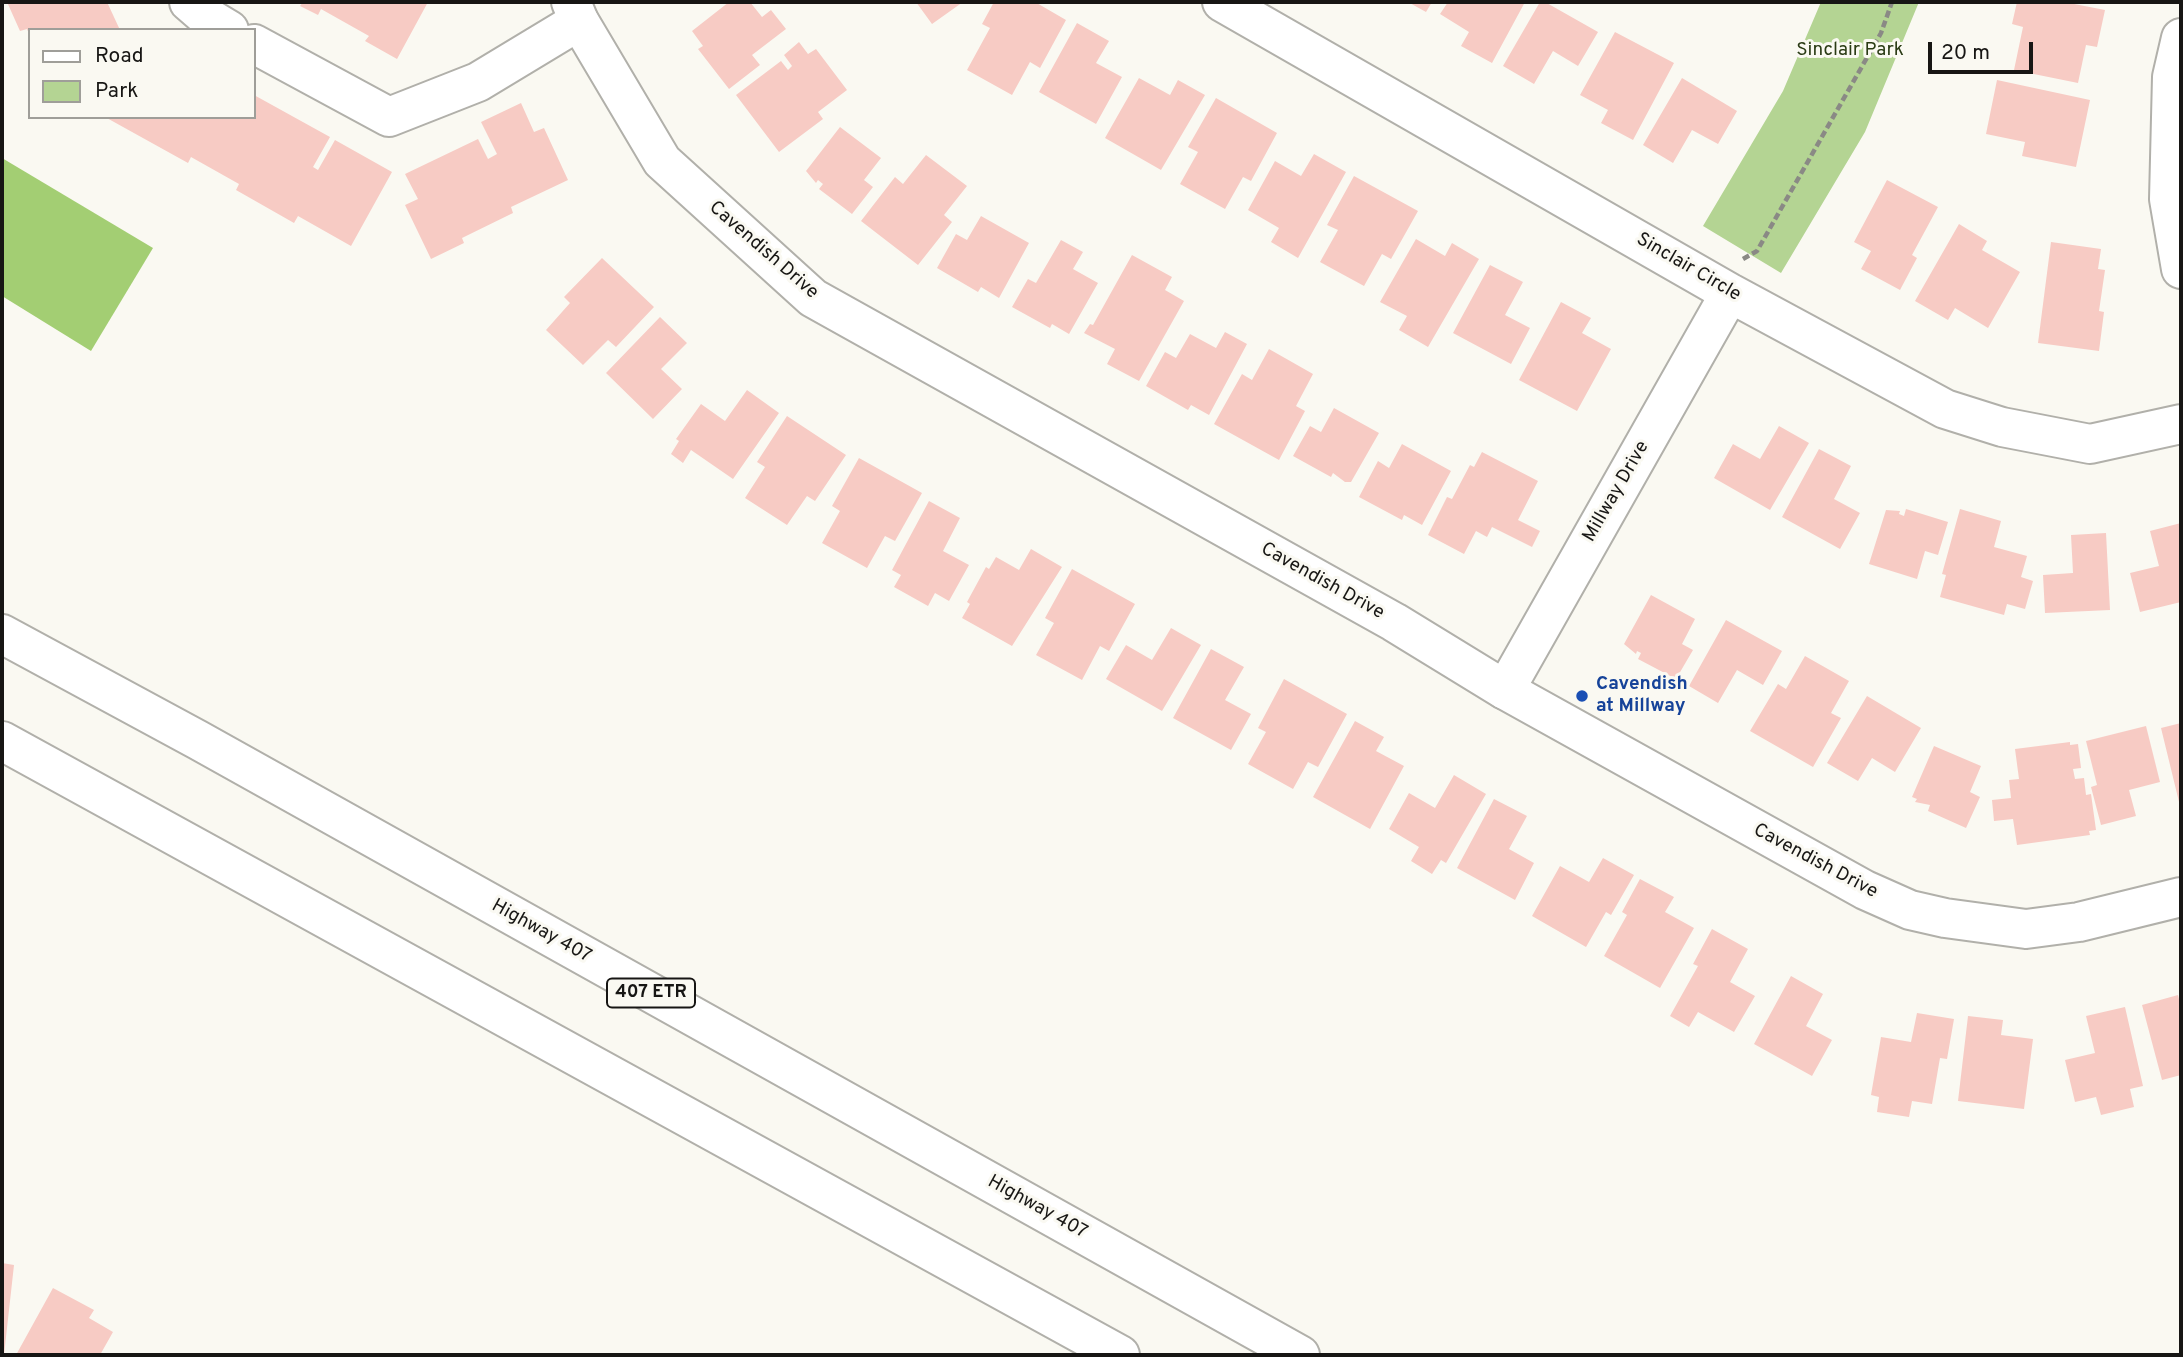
<!DOCTYPE html>
<style>
body{margin:0}
#map{position:relative;width:2183px;height:1357px;overflow:hidden;background:#faf9f2;font-family:Overpass,sans-serif}
canvas{display:block}
.frame{position:absolute;inset:0;border:4px solid #171614;pointer-events:none}
.legend{position:absolute;left:28px;top:28px;width:228px;height:91px;box-sizing:border-box;background:#faf9f2;border:2px solid #9f9e99;margin:0;padding:9px 12px;list-style:none;font-size:21px;color:#171614}
.legend li{display:flex;align-items:center;gap:14px;height:35px}
.legend b{width:35px;border:2px solid #9f9e99}
.scale{position:absolute;left:1928px;top:42px;width:105px;height:32px;box-sizing:border-box;border:4px solid #171614;border-top:0;padding-left:9px;font-size:21px;line-height:24px;white-space:nowrap;color:#171614;-webkit-text-stroke:5px #faf9f2;paint-order:stroke}
</style>
<div id="map">
<canvas width="2183" height="1357"></canvas>
<div class="frame"></div>
<ul class="legend">
<li><b style="height:9px;background:#fff"></b>Road</li>
<li><b style="height:19px;background:#b4d493"></b>Park</li>
</ul>
<div class="scale">20 m</div>
</div>
<script>
const g = document.querySelector('canvas').getContext('2d');
g.lineJoin = 'round';
function paint(path, color) { g.fillStyle = color; g.fill(path, 'evenodd'); }
const poly = rows => new Path2D(rows.map(r => 'M' + r).join(''));
function trace(path, color, width, dash) { g.strokeStyle = color; g.lineWidth = width; g.lineCap = dash ? 'butt' : 'round'; g.setLineDash(dash || []); g.stroke(path); }
function write(font, color, halo, rows, align = 'center') {
  g.font = font + ' Overpass,sans-serif'; g.lineWidth = 6; g.setLineDash([]); g.textBaseline = 'middle'; g.strokeStyle = halo; g.fillStyle = color; for (const [text, x, y, turn = 0] of rows) {
    g.save(); g.translate(x, y); g.rotate((+turn || 0) * Math.PI / 180); g.textAlign = isNaN(turn) ? turn : align; if (halo) g.strokeText(text, 0, 0); g.fillText(text, 0, 0); g.restore();
  }
}
const green = poly([
 [1821,2,1919,2,1865,132,1781,273,1703,226,1783,91]
]);
const forest = poly([
 [2,158,153,248,91,351,2,296]
]);
const building = poly([
 [7,2,107,2,120,30,30,30,30,36,27,29,20,31],
 [303,2,428,2,397,59,365,41,369,36,321,9,318,15,300,6],
 [729,2,750,2,762,17,771,10,786,29,752,55,760,65,729,89,698,49,703,46,692,31],
 [916,2,963,2,932,24],
 [994,2,1035,2,1066,20,1040,68,1030,62,1012,95,967,70,990,28,982,24],
 [1408,2,1432,2,1426,12],
 [1448,2,1525,2,1492,63,1461,46,1469,32,1440,14],
 [1540,2,1545,2,1598,32,1578,66,1553,51,1534,84,1503,66],
 [2017,2,2064,2,2105,10,2097,47,2086,45,2078,83,2014,70,2023,27,2012,24],
 [1077,23,1109,41,1096,63,1122,77,1096,124,1039,92],
 [1615,32,1674,63,1633,140,1601,123,1608,110,1580,95],
 [799,42,808,54,816,49,847,90,818,112,823,119,779,152,736,95,781,61,788,70,792,66,784,55],
 [1139,78,1170,95,1178,80,1205,95,1161,170,1105,138],
 [1682,78,1737,111,1718,144,1692,130,1673,163,1643,145],
 [1997,80,2090,100,2076,167,2022,156,2025,142,1986,134],
 [254,95,330,137,313,167,318,170,335,140,392,172,351,246,298,216,294,223,236,190,239,184,191,157,188,163,105,117,254,117],
 [1216,98,1277,133,1251,181,1243,177,1225,209,1180,184,1198,152,1188,147],
 [521,103,534,132,544,128,568,180,511,207,513,213,462,238,464,243,431,259,405,205,418,199,405,174,478,139,488,159,497,154,481,122],
 [840,127,881,158,864,180,873,187,852,214,819,189,823,184,818,180,816,183,806,171],
 [1314,154,1346,172,1298,258,1271,242,1279,228,1248,210,1275,161,1301,176],
 [926,155,967,186,944,215,952,222,918,265,861,221,895,177,903,184],
 [1354,176,1418,211,1391,259,1382,254,1364,286,1320,262,1338,230,1327,225],
 [1887,180,1938,207,1912,255,1917,258,1900,290,1861,269,1871,251,1854,242],
 [981,216,1029,243,999,298,981,287,978,292,937,268,956,234,967,240],
 [1959,224,1987,241,1982,250,2020,272,1988,328,1955,308,1948,320,1915,301],
 [1416,239,1445,256,1452,243,1479,259,1428,347,1399,330,1407,316,1380,302],
 [1061,240,1083,252,1073,269,1098,283,1069,334,1052,324,1050,328,1012,307,1028,279,1036,283],
 [2051,242,2101,249,2098,269,2105,270,2099,311,2104,312,2099,351,2038,343],
 [1132,255,1172,277,1165,290,1184,301,1139,381,1107,364,1115,349,1084,333,1090,324,1093,325],
 [602,258,654,307,616,347,608,340,583,365,546,330,570,303,564,297],
 [1490,265,1523,282,1505,315,1530,328,1511,364,1453,333],
 [1561,302,1591,318,1582,333,1611,349,1577,411,1519,380],
 [660,317,687,343,661,369,682,389,653,419,606,373],
 [1225,332,1247,344,1209,415,1191,405,1188,410,1146,386,1165,352,1176,358,1190,334,1216,348],
 [1269,349,1313,374,1296,406,1305,411,1279,460,1214,424,1242,374,1252,380],
 [747,390,779,413,733,479,691,450,683,463,671,454,679,441,676,439,701,404,725,421],
 [1334,408,1379,433,1351,482,1345,482,1333,473,1331,477,1293,456,1310,426,1321,432],
 [787,416,846,455,815,501,807,496,787,525,745,498,765,467,757,462],
 [1779,426,1809,443,1770,510,1714,478,1733,444,1760,459],
 [1402,444,1451,471,1422,525,1404,515,1402,520,1359,497,1378,461,1389,468],
 [1819,449,1851,466,1834,499,1860,513,1840,549,1782,517],
 [1482,452,1538,481,1518,520,1540,531,1532,547,1492,527,1487,537,1476,531,1464,554,1428,535,1447,497,1452,499,1470,465,1474,467],
 [859,458,922,493,895,541,885,536,867,568,822,543,840,511,832,506],
 [929,501,960,518,943,551,969,565,949,601,935,593,928,606,894,587,901,575,892,570],
 [1906,509,1948,522,1938,555,1925,551,1917,579,1869,564,1886,510,1900,511,1899,514,1904,516],
 [1960,509,2001,521,1994,547,2027,556,2021,577,2033,581,2025,609,2007,604,2004,615,1940,597,1946,575,1942,574],
 [2181,523,2181,602,2140,612,2130,573,2159,566,2150,531],
 [2106,533,2110,610,2045,613,2043,575,2073,573,2071,535],
 [1031,549,1062,567,1012,646,962,618,970,604,967,602,986,567,989,569,996,557,1019,570],
 [1072,569,1135,604,1109,651,1100,646,1082,680,1036,655,1054,623,1045,618],
 [1651,595,1695,619,1682,644,1693,650,1676,679,1638,659,1641,653,1637,651,1636,654,1624,644],
 [1726,620,1782,651,1763,685,1737,670,1718,703,1689,686],
 [1171,628,1201,645,1162,711,1106,679,1126,645,1152,660],
 [1211,649,1244,667,1225,700,1251,714,1231,750,1173,718],
 [1805,656,1849,681,1831,713,1841,718,1813,767,1750,731,1778,684,1786,689],
 [1284,679,1347,714,1318,767,1308,762,1293,789,1248,764,1266,732,1258,728],
 [1867,696,1921,728,1895,772,1872,758,1858,781,1827,763],
 [1355,721,1384,737,1376,751,1404,766,1370,829,1313,797],
 [2181,723,2181,806,2180,806,2161,728],
 [2146,726,2160,782,2129,790,2136,816,2101,825,2091,787,2097,785,2086,741],
 [2070,742,2070,745,2078,744,2081,768,2073,769,2075,779,2084,778,2086,795,2091,794,2096,830,2089,831,2090,835,2017,845,2013,819,1994,821,1992,800,2011,798,2009,780,2019,779,2015,749],
 [1934,746,1981,766,1970,792,1980,797,1966,828,1928,811,1930,805,1915,802,1917,799,1912,797],
 [1454,775,1486,794,1446,863,1441,860,1432,874,1411,861,1419,847,1389,829,1409,793,1435,808],
 [1494,799,1527,816,1509,849,1534,863,1515,900,1457,868],
 [1603,858,1634,875,1611,915,1606,912,1586,947,1532,916,1560,866,1589,882],
 [1640,879,1674,897,1665,912,1694,928,1660,988,1604,956,1627,915,1622,912],
 [1712,929,1748,949,1730,982,1755,996,1734,1032,1698,1012,1689,1027,1670,1016,1698,966,1693,964],
 [1791,976,1823,994,1806,1026,1832,1040,1812,1076,1754,1044],
 [2178,995,2181,1007,2181,1075,2162,1080,2142,1005],
 [2125,1007,2143,1086,2130,1089,2134,1107,2101,1115,2096,1097,2075,1102,2065,1060,2095,1053,2086,1016],
 [1917,1013,1954,1019,1947,1059,1940,1058,1932,1104,1912,1101,1909,1117,1877,1112,1879,1097,1871,1095,1881,1037,1911,1042],
 [1968,1016,2003,1020,2001,1035,2033,1039,2024,1109,1958,1101],
 [2,1263,14,1265,4,1355,2,1355],
 [53,1288,94,1310,89,1318,113,1332,100,1355,16,1355]
]);
const path = poly([
 [1743,259,1757,251,1881,33,1892,2]
]);
const minor = poly([
 [189,2,204,15,229,30],
 [1222,2,1730,293,1945,409,2002,427,2090,444,2181,424],
 [2181,38,2172,77,2169,199,2181,269],
 [254,44,389,117,478,82,579,21],
 [1505,690,1730,293]
]);
const tertiary = poly([
 [571,2,579,21,662,161,813,298,1394,622,1505,690,1865,890,1910,910,1945,918,2026,929,2079,922,2181,897]
]);
const motorway = poly([
 [2,634,198,740,1300,1355],
 [2,741,1120,1355]
]);
const markers = [
 [1582,696,7,"#1a4fb4"]
];
const shields = [
 [651,993,88]
];
const shieldNames = [
 ["407 ETR",651,993]
];
const parkNames = [
 ["Sinclair Park",1850,51]
];
const streetNames = [
 ["Cavendish Drive",763,251,41],
 ["Sinclair Circle",1688,268,30],
 ["Millway Drive",1617,492,-60],
 ["Cavendish Drive",1322,582,29],
 ["Cavendish Drive",1815,862,28],
 ["Highway 407",541,932,29],
 ["Highway 407",1037,1208,29]
];
const transitNames = [
 ["Cavendish",1596,685],
 ["at Millway",1596,707]
];
paint(green, '#b4d493');
paint(forest, '#a3ce73');
paint(building, '#f7cbc4');
trace(minor, '#b1b0aa', 42);
trace(tertiary, '#b1b0aa', 42);
trace(motorway, '#b1b0aa', 42);
trace(path, '#8a8985', 4.5, [7, 3.5]);
trace(minor, '#fff', 38);
trace(tertiary, '#fff', 38);
trace(motorway, '#fff', 38);
for (const [x, y, r, color] of markers) { const dot = new Path2D(); dot.arc(x, y, r, 0, 2 * Math.PI); g.fillStyle = color; g.fill(dot); trace(dot, '#faf9f2', 2.5); }
for (const [x, y, w] of shields) { const box = new Path2D(); box.roundRect(x - w / 2, y - 14.5, w, 29, 5); g.fillStyle = '#faf9f2'; g.fill(box); trace(box, '#171614', 2); }
write('bold 18px', '#171614', null, shieldNames);
write('19px', '#2a3b15', '#faf9f2', parkNames);
write('19px', '#171614', '#faf9f2', streetNames);
write('bold 19px', '#164399', '#faf9f2', transitNames, 'left');
</script>
